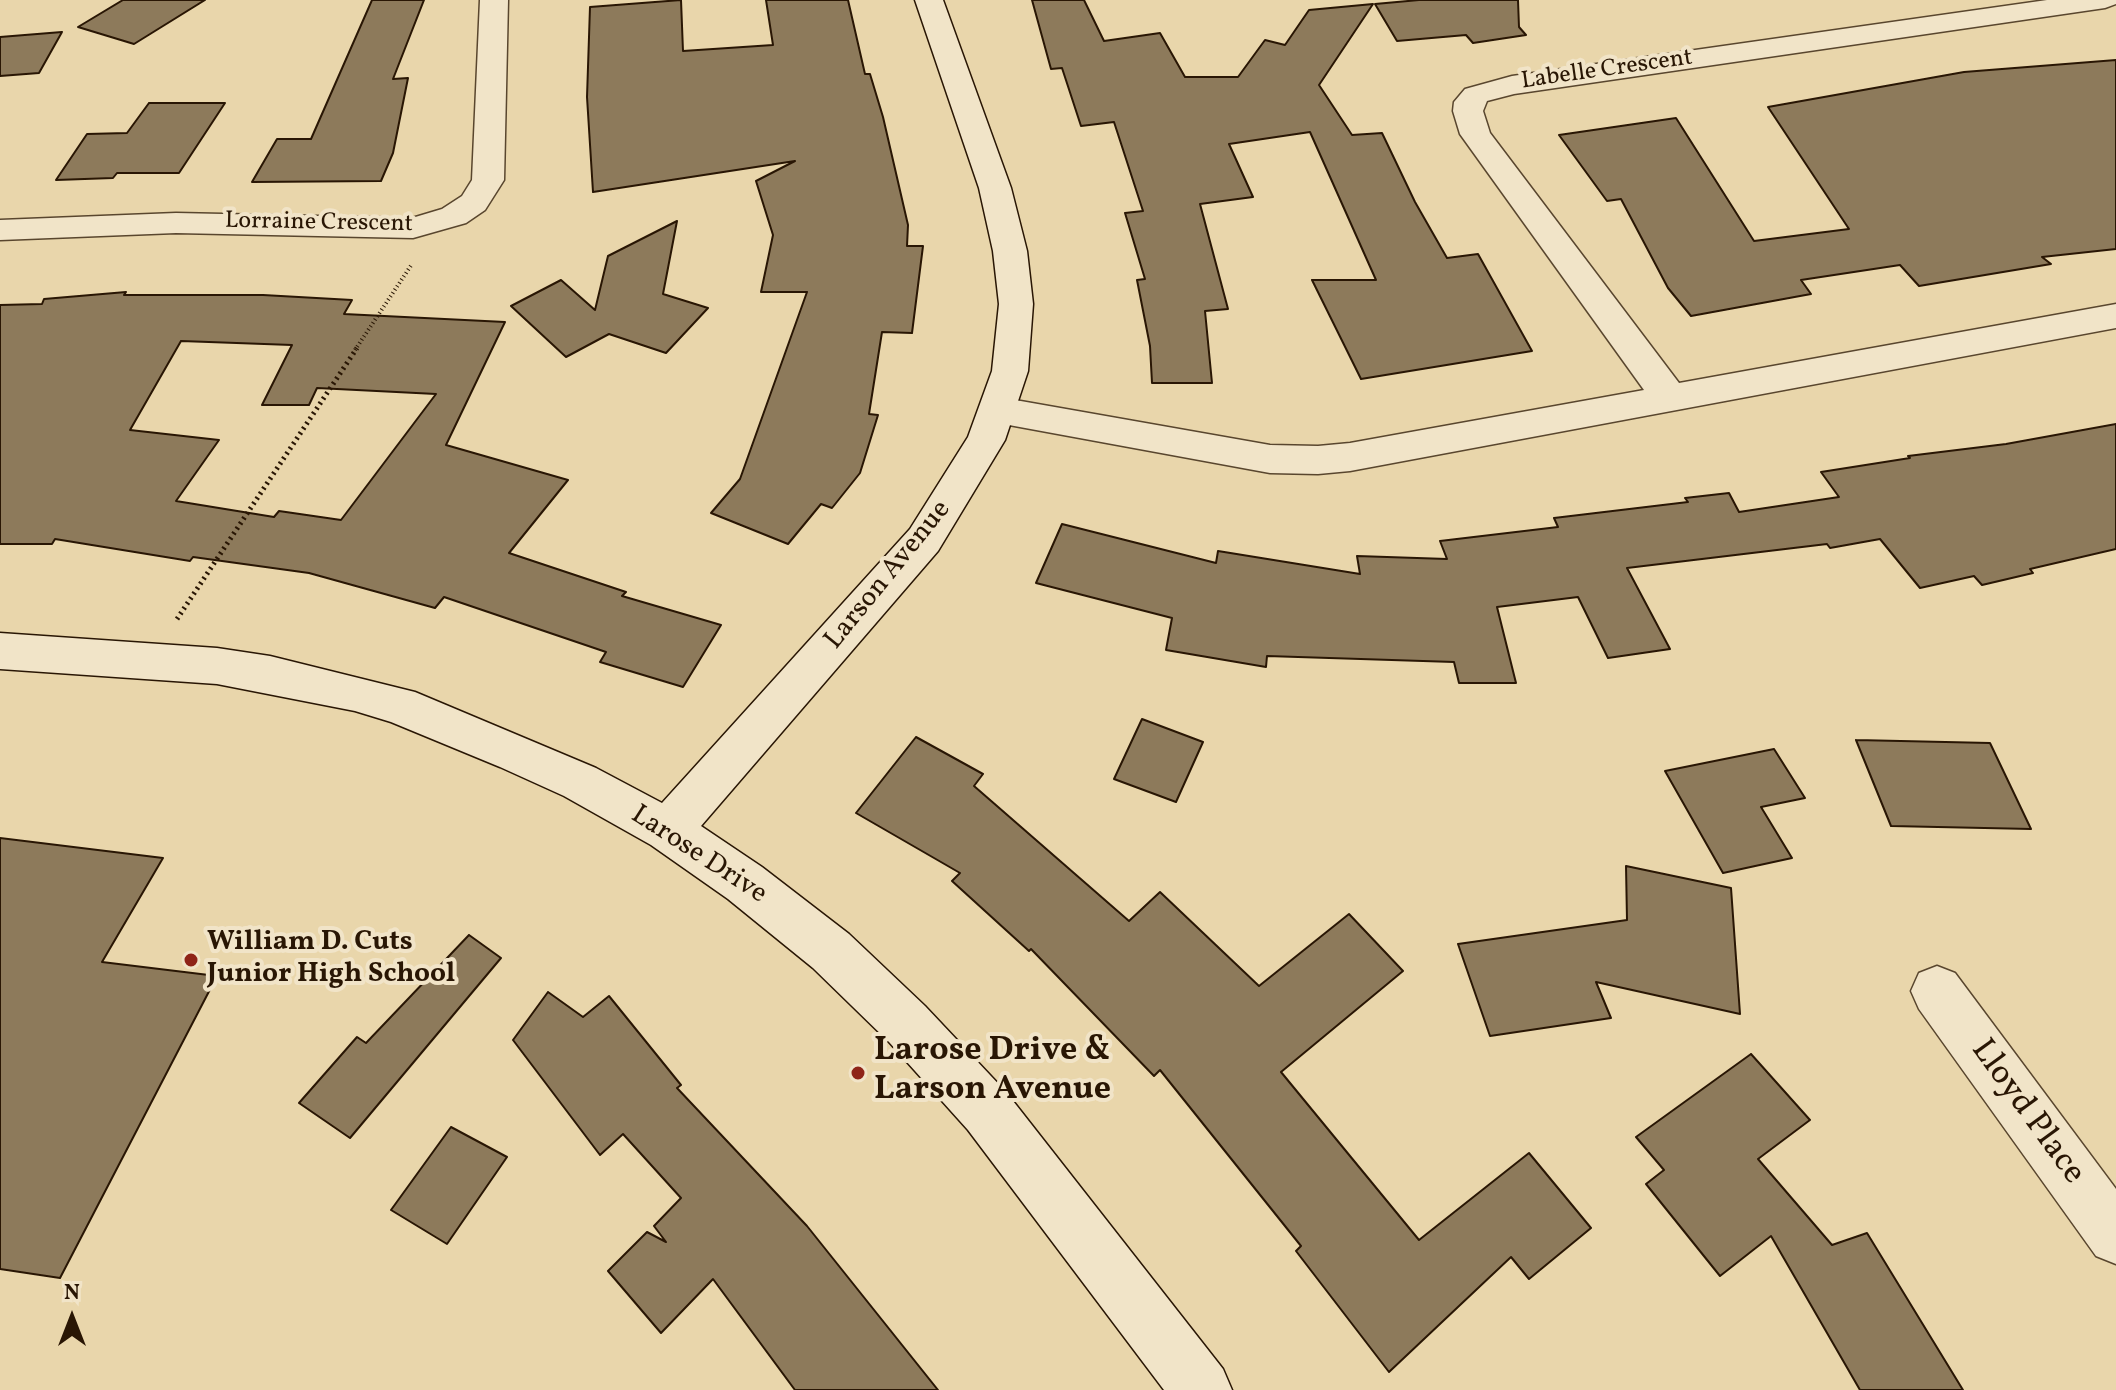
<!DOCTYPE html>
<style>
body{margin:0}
#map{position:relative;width:2116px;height:1390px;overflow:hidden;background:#e9d6ab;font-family:Vollkorn,serif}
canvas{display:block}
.north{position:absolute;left:32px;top:1278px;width:80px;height:80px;-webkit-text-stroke:6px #f1e4c8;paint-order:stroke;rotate:0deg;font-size:22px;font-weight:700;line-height:32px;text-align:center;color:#291604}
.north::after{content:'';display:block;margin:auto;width:28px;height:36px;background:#291604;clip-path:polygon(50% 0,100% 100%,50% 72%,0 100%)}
</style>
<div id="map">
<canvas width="2116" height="1390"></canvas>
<div class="north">N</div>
</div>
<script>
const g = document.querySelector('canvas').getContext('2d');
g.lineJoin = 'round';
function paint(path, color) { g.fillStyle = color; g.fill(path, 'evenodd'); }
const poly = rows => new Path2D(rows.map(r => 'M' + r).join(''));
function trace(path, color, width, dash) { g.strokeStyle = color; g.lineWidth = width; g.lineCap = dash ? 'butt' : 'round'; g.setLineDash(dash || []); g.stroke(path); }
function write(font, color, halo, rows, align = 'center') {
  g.font = font + ' Vollkorn,serif'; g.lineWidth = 8; g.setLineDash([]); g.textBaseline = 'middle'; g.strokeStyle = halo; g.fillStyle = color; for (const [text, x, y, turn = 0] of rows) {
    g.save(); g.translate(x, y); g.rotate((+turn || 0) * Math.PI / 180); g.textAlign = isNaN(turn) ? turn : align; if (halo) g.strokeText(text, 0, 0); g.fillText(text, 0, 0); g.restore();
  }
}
const building = poly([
 [123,0,205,0,134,44,78,27,123,0],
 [372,0,424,0,393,79,408,78,393,153,381,181,252,182,277,139,311,139,372,0],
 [681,0,683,51,773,45,766,0,848,0,865,74,870,74,883,117,908,225,907,246,923,246,912,333,882,332,869,414,878,415,860,473,832,508,821,504,788,544,711,513,740,479,807,292,761,292,773,235,756,181,795,161,593,192,587,97,590,7,681,0],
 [1032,0,1084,0,1104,41,1160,33,1185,77,1238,77,1265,40,1285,45,1309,10,1373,4,1319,85,1352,135,1382,133,1415,202,1447,258,1478,254,1532,351,1361,379,1312,280,1376,280,1310,132,1229,144,1253,197,1200,204,1228,309,1205,311,1212,383,1152,383,1150,346,1137,280,1145,279,1125,213,1143,211,1114,122,1081,126,1062,68,1051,69,1032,0],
 [1419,0,1518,0,1519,27,1526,35,1473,43,1466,35,1397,41,1375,4,1419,0],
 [62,32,39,73,0,76,0,37,62,32],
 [2116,60,2116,249,2042,257,2051,264,1919,286,1900,265,1801,280,1811,294,1691,316,1668,288,1621,199,1607,201,1559,135,1676,118,1754,241,1849,229,1768,107,1964,72,2116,60],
 [149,103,225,103,179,173,117,173,113,178,56,180,87,134,127,133,149,103],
 [677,221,663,294,708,308,666,353,609,334,566,357,511,306,561,280,595,310,608,256,677,221],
 [126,292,124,295,263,295,352,300,344,314,505,322,446,445,568,480,509,553,626,592,622,596,721,625,683,687,600,662,606,652,444,597,435,608,309,573,193,557,190,561,55,539,52,544,0,544,0,305,42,304,44,299,126,292],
 [181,341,292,345,262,405,309,405,317,388,436,394,341,520,279,511,274,517,176,501,219,440,130,430,181,341],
 [2116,424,2116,549,2030,569,2033,573,1982,585,1974,576,1920,588,1880,539,1830,548,1827,544,1627,568,1670,649,1608,658,1578,597,1497,607,1516,683,1459,683,1454,662,1267,656,1266,667,1166,650,1172,618,1036,583,1062,524,1216,563,1218,551,1360,574,1357,556,1447,559,1440,541,1558,527,1554,518,1688,502,1685,498,1729,493,1739,512,1839,497,1821,472,1910,458,1908,456,2006,444,2116,424],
 [1142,719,1203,742,1176,802,1114,779,1142,719],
 [916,737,983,774,974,786,1129,921,1160,892,1259,986,1349,914,1403,971,1281,1072,1419,1240,1529,1153,1591,1228,1529,1279,1511,1257,1389,1372,1296,1251,1301,1246,1160,1070,1154,1076,1031,949,1029,951,952,881,960,873,856,813,916,737],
 [1856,740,1990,743,2031,829,1891,826,1856,740],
 [1774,749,1805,798,1761,807,1792,858,1723,873,1665,771,1774,749],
 [0,838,163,858,102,962,217,976,60,1278,0,1269,0,838],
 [1626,866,1731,888,1740,1014,1596,982,1611,1018,1490,1036,1458,944,1627,920,1626,866],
 [469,935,501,958,350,1138,299,1103,357,1037,366,1043,469,935],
 [548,992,583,1017,609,996,681,1085,677,1088,807,1226,938,1390,795,1390,713,1279,661,1333,608,1271,647,1232,666,1242,654,1226,681,1198,623,1134,600,1155,513,1040,548,992],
 [1751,1054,1810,1120,1758,1159,1832,1245,1867,1233,1963,1390,1860,1390,1771,1236,1720,1276,1646,1184,1664,1170,1636,1137,1751,1054],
 [451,1127,507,1157,447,1244,391,1210,451,1127]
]);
const pathFar1 = poly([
 [355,350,412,264]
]);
const path = poly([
 [177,619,357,348]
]);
const street = poly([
 [480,0,508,0,504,180,485,210,466,223,413,238,176,233,0,240,0,220,176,213,412,218,442,209,462,196,472,180,480,0],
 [2047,0,2116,0,2116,4,2105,8,1514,94,1487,101,1483,111,1490,133,1679,383,2116,304,2116,328,1350,471,1318,474,1270,473,998,423,985,419,979,410,985,401,998,397,1270,445,1318,446,1350,443,1644,390,1460,134,1453,111,1454,102,1465,89,1512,76,2047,0],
 [1937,966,1955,973,2116,1189,2116,1264,2096,1256,1919,1009,1911,991,1919,973,1937,966]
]);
const secondary = poly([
 [915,0,943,0,1011,188,1027,251,1033,304,1028,371,1005,440,938,551,701,826,762,867,849,934,925,1006,1006,1092,1223,1369,1232,1390,1164,1390,968,1130,889,1042,813,968,728,899,651,845,564,796,500,767,391,722,355,711,217,684,0,669,0,633,217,648,270,656,415,692,596,768,662,803,910,529,968,437,992,371,999,304,993,251,979,188,915,0]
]);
const markers = [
 [191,960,8,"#8f2418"],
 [858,1073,8,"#8f2418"]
];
const farStreetnames = [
 ["Labelle Crescent",1607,71,-8],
 ["Lorraine Crescent",319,224,1]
];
const streetNames = [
 ["Larson Avenue",889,576,-51],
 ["Larose Drive",698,856,33]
];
const poiNames = [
 ["William D. Cuts",207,944],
 ["Junior High School",207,976]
];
const nearPoinames = [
 ["Larose Drive &",874,1053],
 ["Larson Avenue",874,1092]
];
const nearStreetnames = [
 ["Lloyd Place",2026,1113,54]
];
paint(building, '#8d7a5b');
trace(building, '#291604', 2);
trace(street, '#59462e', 3);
trace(secondary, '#291604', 3);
trace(pathFar1, '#291604', 4, [1, 3]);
trace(path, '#291604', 5, [2, 4]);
paint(street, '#f1e4c8');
paint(secondary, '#f1e4c8');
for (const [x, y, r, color] of markers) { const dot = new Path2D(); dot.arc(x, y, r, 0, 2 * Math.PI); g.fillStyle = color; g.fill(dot); trace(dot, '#f1e4c8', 3); }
write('24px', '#291604', '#f1e4c8', farStreetnames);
write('28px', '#291604', '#f1e4c8', streetNames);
write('bold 28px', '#291604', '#f1e4c8', poiNames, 'left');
write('bold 34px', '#291604', '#f1e4c8', nearPoinames, 'left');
write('34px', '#291604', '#f1e4c8', nearStreetnames);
</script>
